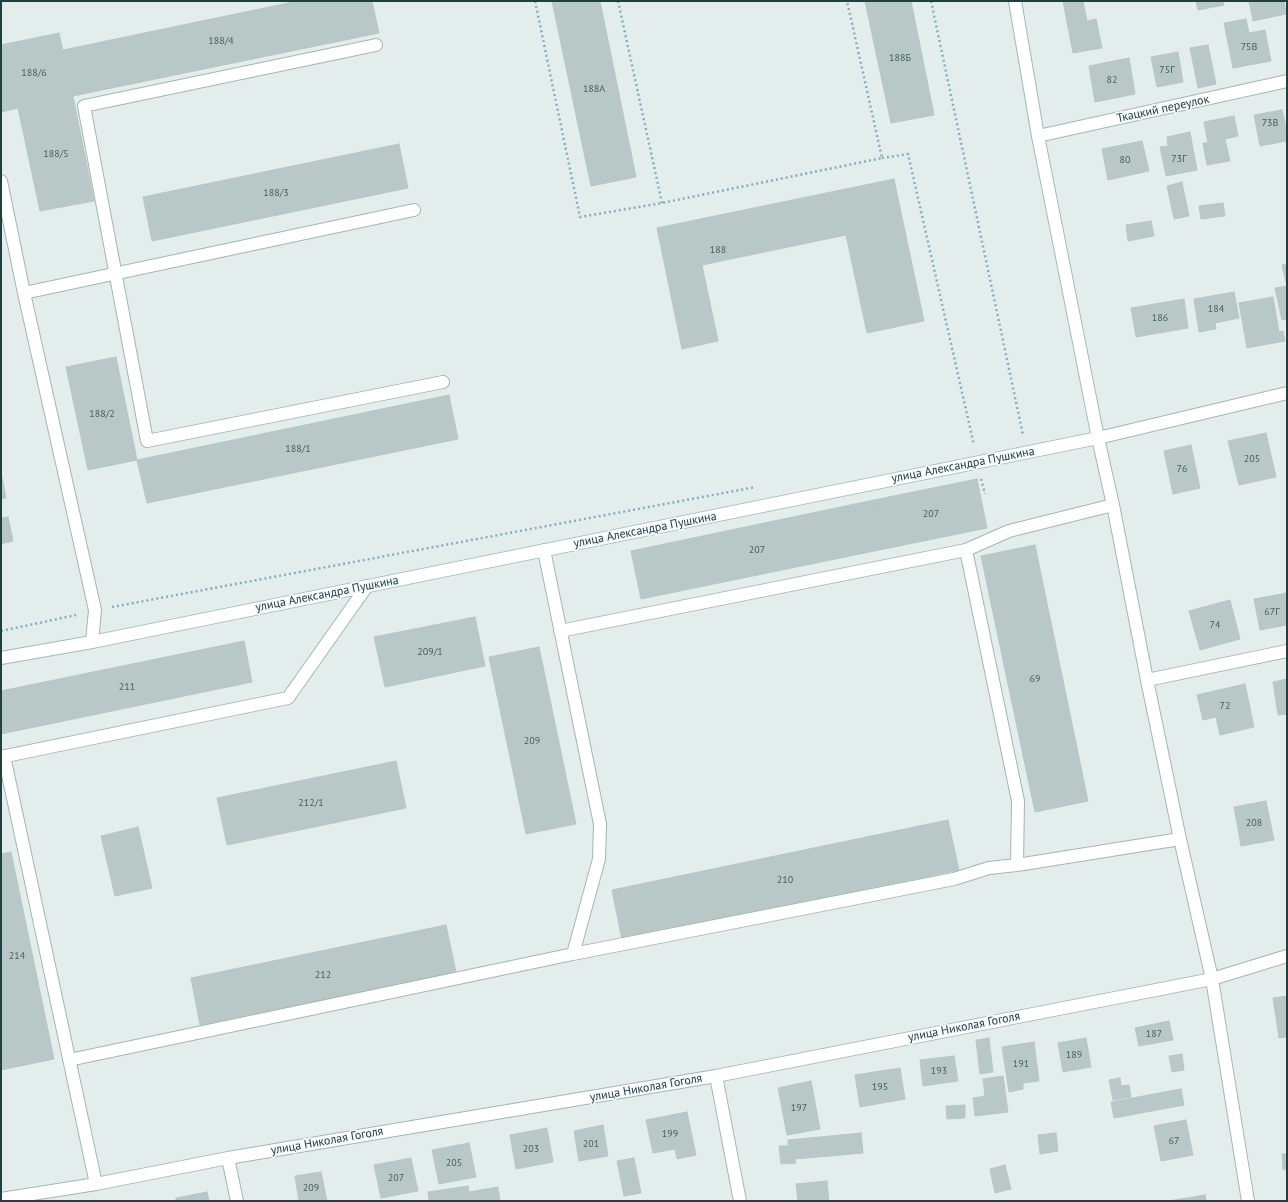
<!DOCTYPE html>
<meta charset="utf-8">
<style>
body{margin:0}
#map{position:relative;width:1288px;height:1202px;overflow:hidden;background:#e3edec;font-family:"PT Sans",sans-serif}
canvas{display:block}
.frame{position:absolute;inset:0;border:2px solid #213e40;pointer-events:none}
</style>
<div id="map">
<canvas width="1288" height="1202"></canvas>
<div class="frame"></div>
</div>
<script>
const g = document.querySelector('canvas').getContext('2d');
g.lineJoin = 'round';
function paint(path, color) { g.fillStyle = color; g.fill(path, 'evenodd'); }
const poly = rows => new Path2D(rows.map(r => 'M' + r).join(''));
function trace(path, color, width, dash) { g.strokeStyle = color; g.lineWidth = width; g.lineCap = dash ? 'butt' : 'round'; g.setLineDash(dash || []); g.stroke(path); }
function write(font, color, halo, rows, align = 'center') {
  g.font = font + ' "PT Sans",sans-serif'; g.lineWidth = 3.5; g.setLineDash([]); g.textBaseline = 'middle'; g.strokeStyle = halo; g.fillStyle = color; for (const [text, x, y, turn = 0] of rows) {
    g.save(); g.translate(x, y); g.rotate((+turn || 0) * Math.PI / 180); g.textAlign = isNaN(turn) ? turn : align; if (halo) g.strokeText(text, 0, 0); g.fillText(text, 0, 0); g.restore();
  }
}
const building = poly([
 [298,1,372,1,379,33,73,96,63,50,298,1],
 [552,1,600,1,636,177,591,186,552,1],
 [865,1,911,1,934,115,891,123,865,1],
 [1063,1,1083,1,1087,21,1096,19,1102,48,1073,53,1063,1],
 [1196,1,1223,1,1224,5,1198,10,1196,1],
 [1249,1,1284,1,1286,14,1253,21,1249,1],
 [1246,19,1249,33,1265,30,1271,61,1233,68,1224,23,1246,19],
 [59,33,73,96,1,112,1,45,59,33],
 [1208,45,1216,84,1198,88,1190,48,1208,45],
 [1178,52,1183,82,1157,87,1151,57,1178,52],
 [1129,58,1135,94,1095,102,1089,66,1129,58],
 [73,96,94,201,40,211,18,108,73,96],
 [1282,110,1287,131,1287,141,1260,146,1254,115,1282,110],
 [1234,116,1238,136,1225,139,1230,161,1207,165,1203,143,1208,143,1204,122,1234,116],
 [1190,132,1197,170,1166,176,1160,147,1168,146,1167,137,1190,132],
 [1142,141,1149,171,1108,180,1102,149,1142,141],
 [399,144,408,188,152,241,143,197,399,144],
 [894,179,924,321,867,333,846,235,702,265,718,341,682,349,657,228,894,179],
 [1182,182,1189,216,1174,219,1167,186,1182,182],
 [1223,203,1225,216,1201,219,1199,206,1223,203],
 [1151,221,1154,236,1128,241,1126,225,1151,221],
 [1287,264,1287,319,1282,320,1275,288,1287,286,1282,265,1287,264],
 [1234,292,1239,318,1215,323,1216,329,1199,332,1194,299,1234,292],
 [1273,297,1279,332,1283,331,1285,341,1247,348,1239,303,1273,297],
 [1184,299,1188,328,1136,337,1131,308,1184,299],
 [116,357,137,460,88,470,66,367,116,357],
 [449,395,458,439,147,503,137,460,449,395],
 [1266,433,1276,477,1239,485,1228,441,1266,433],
 [1191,445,1200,488,1173,494,1164,451,1191,445],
 [1,472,6,498,1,499,1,472],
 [977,479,987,528,884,549,874,500,977,479],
 [874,500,884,549,641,599,631,551,874,500],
 [8,517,13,541,1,544,1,518,8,517],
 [1035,545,1088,801,1035,812,981,556,1035,545],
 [1287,593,1287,625,1260,630,1254,599,1287,593],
 [1230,600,1240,639,1200,650,1189,611,1230,600],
 [475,617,485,666,385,687,374,637,475,617],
 [244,641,252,682,1,734,1,691,244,641],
 [539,647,576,824,526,834,489,657,539,647],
 [1287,679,1287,714,1278,715,1273,682,1287,679],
 [1245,684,1254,727,1220,735,1216,717,1203,720,1197,695,1245,684],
 [396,761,406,808,227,845,217,798,396,761],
 [1266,801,1274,840,1241,846,1234,807,1266,801],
 [948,820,959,870,622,940,612,890,948,820],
 [138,827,152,888,115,896,101,836,138,827],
 [11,852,54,1059,1,1070,1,854,11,852],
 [446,925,456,972,200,1025,191,978,446,925],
 [1287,996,1287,1037,1279,1038,1273,998,1287,996],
 [1169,1021,1173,1040,1139,1046,1135,1028,1169,1021],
 [989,1038,993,1072,980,1074,976,1040,989,1038],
 [1086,1038,1091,1067,1063,1072,1058,1043,1086,1038],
 [1034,1042,1039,1081,1023,1083,1023,1089,1009,1092,1002,1047,1034,1042],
 [1182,1054,1184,1070,1172,1072,1169,1056,1182,1054],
 [954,1056,958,1081,923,1086,920,1060,954,1056],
 [900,1068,905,1099,860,1107,855,1075,900,1068],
 [1003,1076,1008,1112,975,1116,973,1098,985,1096,983,1079,1003,1076],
 [1120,1078,1121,1086,1129,1085,1131,1097,1113,1100,1109,1080,1120,1078],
 [811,1081,820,1129,787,1135,778,1088,811,1081],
 [1181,1089,1184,1105,1114,1118,1111,1102,1181,1089],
 [965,1105,965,1118,947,1119,946,1106,965,1105],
 [687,1112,696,1155,677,1159,675,1149,653,1153,646,1120,687,1112],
 [1186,1120,1193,1155,1161,1161,1154,1126,1186,1120],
 [603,1125,608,1156,579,1161,574,1131,603,1125],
 [547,1128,553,1162,516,1169,510,1135,547,1128],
 [861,1133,863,1153,795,1159,796,1163,781,1164,779,1146,788,1146,788,1140,861,1133],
 [1056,1133,1058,1151,1040,1154,1038,1135,1056,1133],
 [469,1143,476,1177,439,1184,432,1150,469,1143],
 [1282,1154,1287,1154,1287,1169,1283,1170,1282,1154],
 [411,1158,418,1191,381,1198,374,1165,411,1158],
 [634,1158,641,1193,624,1196,617,1161,634,1158],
 [1005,1165,1011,1189,995,1193,990,1169,1005,1165],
 [321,1172,327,1201,299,1201,295,1176,321,1172],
 [827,1181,829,1201,798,1201,796,1184,827,1181],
 [468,1186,469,1192,498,1187,500,1201,429,1201,428,1192,468,1186],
 [207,1192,209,1201,176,1201,176,1198,207,1192],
 [1205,1195,1206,1201,1169,1201,1205,1195]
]);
const path = poly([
 [535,1,580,217,662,203,882,158,847,1],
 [618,1,662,203],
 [931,1,1023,435],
 [882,158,908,154,974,445],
 [981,479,985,494],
 [112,607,756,487],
 [1,631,76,615]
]);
const lane = poly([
 [376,45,84,106,147,441,443,382],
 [1,181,24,293,95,610,92,642],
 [24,293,414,210],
 [544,550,600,824,599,859,573,954,954,879,989,868,1017,865,1018,801,966,550,1009,531,1113,505],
 [560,631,966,550],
 [1147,680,1287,651],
 [4,756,96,1184],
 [1,757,288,698,367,586],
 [1017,865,1180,839],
 [69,1060,573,954]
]);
const street = poly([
 [1038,136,1287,81],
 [716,1076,740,1201],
 [228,1158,237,1201],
 [1,1199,96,1184,228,1158,716,1076,1212,979,1287,956],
 [1248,1201,1212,979,1180,839,1147,680,1113,505,1098,438,1287,393]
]);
const secondary = poly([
 [1,658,92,642,1098,438,1038,136,1015,1]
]);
const numberNames = [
 ["188/4",221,41],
 ["75В",1249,47],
 ["188Б",900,58],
 ["75Г",1167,70],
 ["188/6",34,73],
 ["82",1112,80],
 ["188А",594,89],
 ["73В",1270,123],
 ["188/5",56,154],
 ["73Г",1179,159],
 ["80",1125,160],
 ["188/3",276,193],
 ["188",718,250],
 ["184",1216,309],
 ["186",1160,318],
 ["188/2",102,414],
 ["188/1",298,449],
 ["205",1252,459],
 ["76",1182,469],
 ["207",931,514],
 ["207",757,550],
 ["67Г",1272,612],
 ["74",1215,625],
 ["209/1",430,652],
 ["69",1035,679],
 ["211",127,687],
 ["72",1225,706],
 ["209",532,741],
 ["212/1",311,803],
 ["208",1254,823],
 ["210",785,880],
 ["214",17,956],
 ["212",323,975],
 ["187",1154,1034],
 ["189",1074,1055],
 ["191",1021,1064],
 ["193",939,1071],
 ["195",880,1087],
 ["197",799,1108],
 ["199",670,1134],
 ["67",1174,1141],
 ["201",591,1144],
 ["203",531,1149],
 ["205",454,1163],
 ["207",396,1178],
 ["209",311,1188]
];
const streetNames = [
 ["Ткацкий переулок",1163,109,-12],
 ["улица Александра Пушкина",963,465,-11],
 ["улица Александра Пушкина",645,530,-11],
 ["улица Александра Пушкина",327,594,-11],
 ["улица Николая Гоголя",964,1027,-11],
 ["улица Николая Гоголя",646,1088,-10],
 ["улица Николая Гоголя",327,1141,-10]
];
paint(building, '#b8c8c6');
trace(building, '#b5c7c6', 1);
trace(lane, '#a5b5b5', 14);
trace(street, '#a5b5b5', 14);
trace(secondary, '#a0bab9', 14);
trace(path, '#81b2b3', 2.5, [2, 3]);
trace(lane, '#fff', 12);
trace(street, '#fff', 12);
trace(secondary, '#fff', 12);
write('10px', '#476062', null, numberNames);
write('12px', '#213e40', '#f3faf8', streetNames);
</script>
